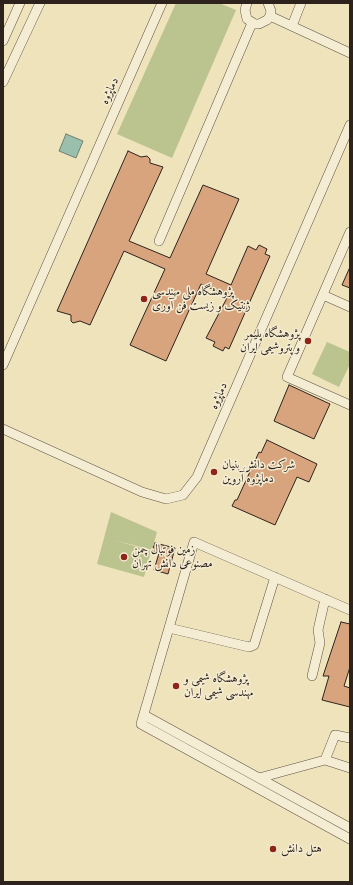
<!DOCTYPE html>
<meta charset="utf-8">
<style>
body{margin:0}
#map{position:relative;width:353px;height:885px;overflow:hidden;background:#efe3bc;font-family:"IM FELL Great Primer",serif}
canvas{display:block}
.frame{position:absolute;inset:0;border:4px solid #2e221c;pointer-events:none}
</style>
<div id="map">
<canvas width="353" height="885"></canvas>
<div class="frame"></div>
</div>
<script>
const g = document.querySelector('canvas').getContext('2d');
g.lineJoin = 'round';
function paint(path, color) { g.fillStyle = color; g.fill(path, 'evenodd'); }
const poly = rows => new Path2D(rows.map(r => 'M' + r).join(''));
function trace(path, color, width, dash) { g.strokeStyle = color; g.lineWidth = width; g.lineCap = dash ? 'butt' : 'round'; g.setLineDash(dash || []); g.stroke(path); }
function write(font, color, halo, rows, align = 'center') {
  g.font = font + ' "IM FELL Great Primer",Amiri,serif'; g.lineWidth = 3; g.setLineDash([]); g.textBaseline = 'middle'; g.strokeStyle = halo; g.fillStyle = color; for (const [text, x, y, turn = 0] of rows) {
    g.save(); g.translate(x, y); g.rotate((+turn || 0) * Math.PI / 180); g.textAlign = isNaN(turn) ? turn : align; if (halo) g.strokeText(text, 0, 0); g.fillText(text, 0, 0); g.restore();
  }
}
const green = poly([
 [176,3,219,3,236,10,172,158,117,134],
 [327,342,350,352,350,364,339,387,312,374],
 [111,512,157,532,152,550,114,540,151,551,144,577,97,564]
]);
const water = poly([
 [66,134,83,141,76,158,59,151,66,134]
]);
const building = poly([
 [128,151,141,157,147,156,150,159,150,163,163,167,129,241,170,258,203,185,239,199,206,274,231,285,248,246,256,250,259,245,267,249,265,254,270,256,229,349,225,347,223,351,213,346,215,342,206,338,228,296,201,284,166,361,130,345,165,269,124,251,90,325,80,321,73,323,71,321,71,315,57,311,128,151],
 [350,267,350,288,342,285,350,267],
 [289,385,330,404,314,439,274,421,289,385],
 [267,440,317,464,309,482,297,477,275,525,232,506,235,500,237,500,259,452,261,453,267,440],
 [155,543,175,548,168,574,154,570,159,553,152,551,155,543],
 [341,622,350,624,350,667,344,686,350,688,350,707,322,700,329,676,323,676,341,622]
]);
const minor = poly([
 [247,3,245,10,247,19,255,24,259,24,267,20,270,16,271,11,268,3],
 [270,16,350,53],
 [292,26,301,3],
 [3,41,20,3],
 [3,82,40,3],
 [350,232,287,377,350,405],
 [159,241,252,23],
 [323,295,350,307],
 [3,365,162,3],
 [3,429,142,492,166,499,183,495,197,477,350,125],
 [350,610,194,542,141,724,350,839],
 [169,628,249,647,254,645,275,577],
 [312,676,320,643,318,630,325,599],
 [144,715,350,828],
 [350,738,335,735,325,760,350,768],
 [259,778,325,760]
]);
const markers = [
 [144,299,4,"#8f2418"],
 [308,341,4,"#8f2418"],
 [214,472,4,"#8f2418"],
 [124,557,4,"#8f2418"],
 [176,686,4,"#8f2418"],
 [273,849,4,"#8f2418"]
];
const streetNames = [
 ["دماپژوه",110,91,-66],
 ["دماپژوه",219,396,-67]
];
const poiNames = [
 ["پژوهشگاه ملی مهندسی",152,292],
 ["ژنتیک و زیست فن آوری",152,306],
 ["پژوهشگاه پلیمر",300,334,"right"],
 ["و پتروشیمی ایران",300,348,"right"],
 ["شرکت دانش بنیان",222,465],
 ["دماپژوه آروین",222,479],
 ["زمین فوتبال چمن",132,550],
 ["مصنوعی دانش تهران",132,564],
 ["پژوهشگاه شیمی و",184,679],
 ["مهندسی شیمی ایران",184,693],
 ["هتل دانش",281,849]
];
paint(green, '#bbc38f');
paint(water, '#9abfac');
trace(water, '#6f8072', 1);
paint(building, '#d7a47e');
trace(building, '#2e221c', 1);
trace(minor, '#5e5244', 10);
trace(minor, '#f5edd3', 9);
for (const [x, y, r, color] of markers) { const dot = new Path2D(); dot.arc(x, y, r, 0, 2 * Math.PI); g.fillStyle = color; g.fill(dot); trace(dot, '#f5edd3', 1.5); }
write('12px', '#2e221c', '#f5edd3', streetNames);
write('12px', '#2e221c', '#f5edd3', poiNames, 'left');
</script>
